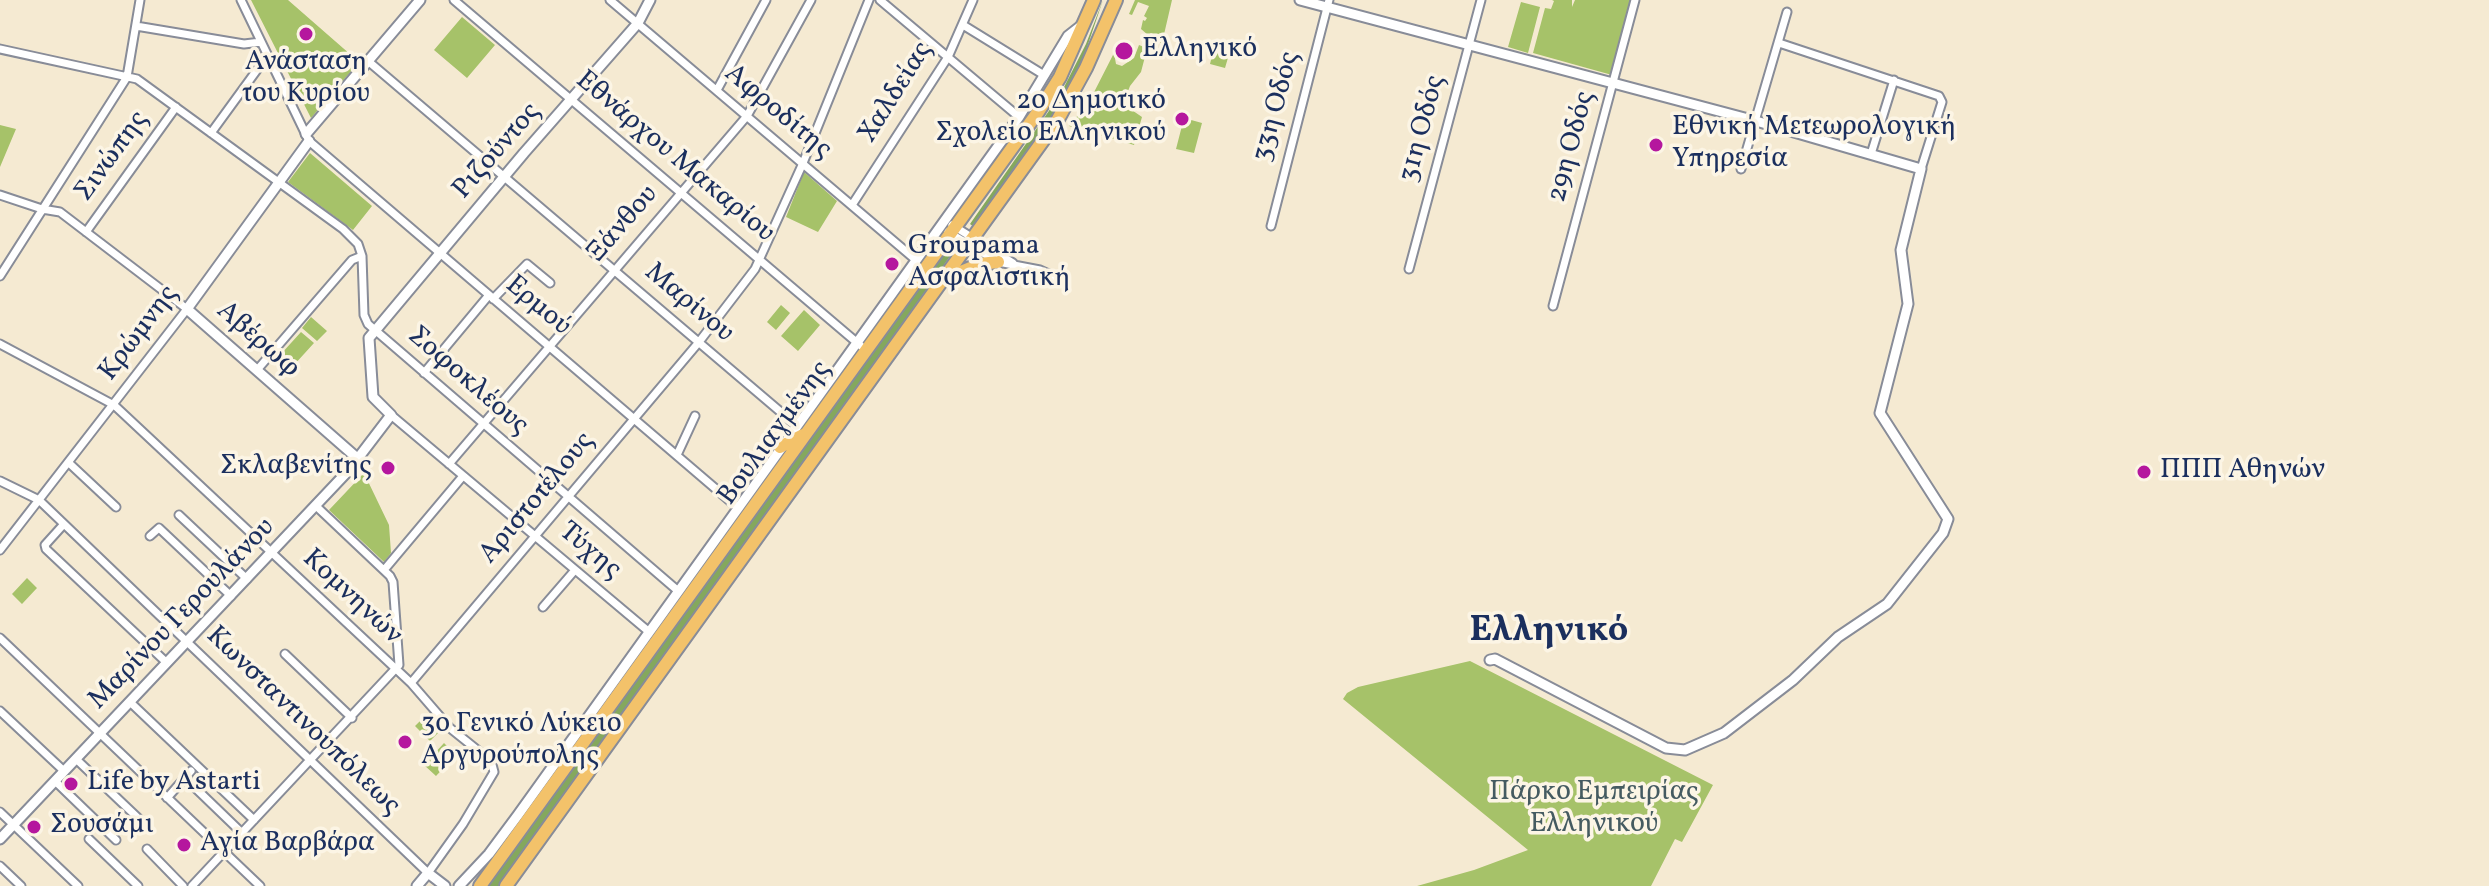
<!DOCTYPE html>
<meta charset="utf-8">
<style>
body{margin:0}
canvas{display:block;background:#f5ead2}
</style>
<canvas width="2489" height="886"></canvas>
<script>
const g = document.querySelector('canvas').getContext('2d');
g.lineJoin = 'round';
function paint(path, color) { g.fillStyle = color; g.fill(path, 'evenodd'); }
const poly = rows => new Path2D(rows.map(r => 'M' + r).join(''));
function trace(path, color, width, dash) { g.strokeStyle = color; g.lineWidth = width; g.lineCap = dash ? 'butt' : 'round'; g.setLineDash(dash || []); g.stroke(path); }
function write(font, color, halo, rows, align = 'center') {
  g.font = font + ' Vollkorn,serif'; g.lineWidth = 7; g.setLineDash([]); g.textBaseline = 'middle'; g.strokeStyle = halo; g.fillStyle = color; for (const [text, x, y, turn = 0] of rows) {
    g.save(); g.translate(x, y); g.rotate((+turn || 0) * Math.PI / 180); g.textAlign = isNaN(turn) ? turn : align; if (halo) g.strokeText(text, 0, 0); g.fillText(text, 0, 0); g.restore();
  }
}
const green = poly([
 [251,0,288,0,359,62,311,118],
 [1135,0,1172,0,1162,43,1159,42,1160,37,1151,33,1148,35,1141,29,1143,20,1145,21,1147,18,1144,16,1149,6,1138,2,1132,15,1129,14],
 [1552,0,1572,0,1572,7,1575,0,1632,0,1612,75,1533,53,1545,8,1551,9,1554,1],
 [1521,2,1540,7,1528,53,1508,47],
 [462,17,495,45,467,78,434,50],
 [1154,38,1157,39,1147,49,1141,72,1130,86,1123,104,1142,117,1134,145,1069,126,1089,102,1114,53,1116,64,1122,66,1134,58,1139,45,1144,47,1146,41],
 [1216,40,1232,44,1225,68,1210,64],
 [1184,118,1202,123,1194,153,1176,149],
 [0,125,16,129,0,167],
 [310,153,372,206,353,230,288,182],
 [804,172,837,201,818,232,786,217],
 [781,305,790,313,776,330,767,322],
 [804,310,820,325,798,351,781,336],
 [311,317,327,331,317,341,302,328],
 [301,332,314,343,294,365,281,354],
 [364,473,389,525,391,553,384,562,329,510],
 [27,578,37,588,22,604,12,594],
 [1470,661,1713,785,1682,842,1675,839,1651,886,1417,886,1474,870,1528,850,1343,699,1347,693,1358,687],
 [424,717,439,732,430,741,415,726],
 [444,743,456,755,436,776,424,765]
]);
const forest = poly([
 [1103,0,1081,65,1055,115,974,227,970,224,1060,95,1086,44],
 [947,248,953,252,856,390,499,886,488,886]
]);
const minor = poly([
 [241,0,309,141,737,507],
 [454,0,861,346],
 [610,0,916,260],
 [880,0,1019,117],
 [963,25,1044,75],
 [136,26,244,44,261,42],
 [1779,43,1939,96,1942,102,1921,169],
 [0,49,137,79,343,229,358,244,362,256,364,315,368,324,677,590],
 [368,61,796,425],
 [717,90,766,0],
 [211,133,262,63,269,59],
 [1871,154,1894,80],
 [1741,169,1787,12],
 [0,195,42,209,60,212,187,309,0,550],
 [852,205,948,57,973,0],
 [952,225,1013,263],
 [1271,226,1329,0],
 [86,232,176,107],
 [948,232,998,262,1040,270,1064,281],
 [1409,269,1481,0],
 [0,276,127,77,140,0],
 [493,299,527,264,550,283],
 [1553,306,1635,0],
 [0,344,114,405,411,683,450,728,491,761,494,772,463,824,428,873,39,500,0,481],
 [257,370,352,260,362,256],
 [424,373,489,295],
 [391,415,648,631],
 [677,455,695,416],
 [69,463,116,507],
 [449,464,747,116,811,0],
 [179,515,247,579],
 [64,524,45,545,46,549,167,663],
 [150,536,159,528,231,596],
 [384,570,463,476],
 [543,607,575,570],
 [0,638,260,886],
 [285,654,352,718],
 [411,683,699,342,755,269,803,163,869,0],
 [130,702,254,820],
 [0,711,64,771],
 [76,759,138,818],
 [185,778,242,833],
 [55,781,116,840],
 [167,798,191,771],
 [0,812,78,886],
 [89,839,138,886],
 [147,849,183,886],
 [0,866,21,886],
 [192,886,399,665,393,582,390,576,316,506]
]);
const tertiary = poly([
 [1300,0,1756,121,1921,169,1901,250,1908,304,1880,413,1948,519,1943,533,1887,604,1838,637,1793,680,1724,733,1685,750,1666,748,1495,659,1490,660],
 [306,134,420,0],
 [309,141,187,309,357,458],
 [0,839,349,470,391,415,373,397,369,338,524,153,638,23,650,0],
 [417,886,428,873,445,886],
 [459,886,489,854,518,815,1019,117,1068,36,1082,25]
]);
const primary = poly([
 [944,279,980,264,998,262],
 [780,447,803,435],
 [480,886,1038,112,1060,77,1094,0],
 [506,886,1057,121,1086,68,1116,0]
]);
const markers = [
 [306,34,8,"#b5179e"],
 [1124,51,10,"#b5179e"],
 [1182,119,8,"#b5179e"],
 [1656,145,8,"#b5179e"],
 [892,264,8,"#b5179e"],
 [388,468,8,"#b5179e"],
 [2144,472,8,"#b5179e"],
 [405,742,8,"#b5179e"],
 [71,784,8,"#b5179e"],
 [34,827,8,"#b5179e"],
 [184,845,8,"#b5179e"]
];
const poiNames = [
 ["Ελληνικό",1142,51],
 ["Ανάσταση",306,64,"center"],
 ["του Κυρίου",306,96,"center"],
 ["2ο Δημοτικό",1166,103,"right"],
 ["Σχολείο Ελληνικού",1166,135,"right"],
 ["Εθνική Μετεωρολογική",1672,129],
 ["Υπηρεσία",1672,161],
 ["Groupama",908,248],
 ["Ασφαλιστική",908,280],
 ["Σκλαβενίτης",372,468,"right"],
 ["ΠΠΠ Αθηνών",2160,472],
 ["3ο Γενικό Λύκειο",421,726],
 ["Αργυρούπολης",421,758],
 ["Life by Astarti",87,784],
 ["Σουσάμι",50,827],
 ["Αγία Βαρβάρα",200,845]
];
const streetNames = [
 ["Χαλδείας",897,93,-58],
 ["33η Οδός",1278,107,-75],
 ["Αφροδίτης",777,113,40],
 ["31η Οδός",1424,129,-75],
 ["29η Οδός",1573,147,-75],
 ["Ριζούντος",498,152,-49],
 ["Σινώπης",113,157,-54],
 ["Εθνάρχου Μακαρίου",674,158,40],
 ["Ξάνθου",624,225,-49],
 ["Μαρίνου",688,304,40],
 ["Ερμού",537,307,40],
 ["Κρώμνης",140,334,-53],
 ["Αβέρωφ",257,341,41],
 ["Σοφοκλέους",467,382,41],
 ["Βουλιαγμένης",776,434,-54],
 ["Αριστοτέλους",538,499,-50],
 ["Τύχης",589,552,40],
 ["Κομνηνών",351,598,43],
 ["Μαρίνου Γερουλάνου",183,615,-46],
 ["Κωνσταντινουπόλεως",302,722,44]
];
const parkNames = [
 ["Πάρκο Εμπειρίας",1594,794],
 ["Ελληνικού",1594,826]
];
const districtNames = [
 ["Ελληνικό",1549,633]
];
paint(green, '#a6c269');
paint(forest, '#84a85d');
trace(minor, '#888c98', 11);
trace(tertiary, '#888c98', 13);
trace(primary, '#888c98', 16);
trace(minor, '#fff', 7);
trace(tertiary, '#fff', 9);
trace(primary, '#f3c26a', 12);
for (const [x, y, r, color] of markers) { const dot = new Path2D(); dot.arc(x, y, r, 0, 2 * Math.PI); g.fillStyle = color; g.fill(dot); trace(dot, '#fcf5e5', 3); }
write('28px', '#1b2f5e', '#fcf5e5', poiNames, 'left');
write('28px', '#1b2f5e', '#fcf5e5', streetNames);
write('28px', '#455b61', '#fcf5e5', parkNames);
write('bold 36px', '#1b2f5e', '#fcf5e5', districtNames);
</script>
